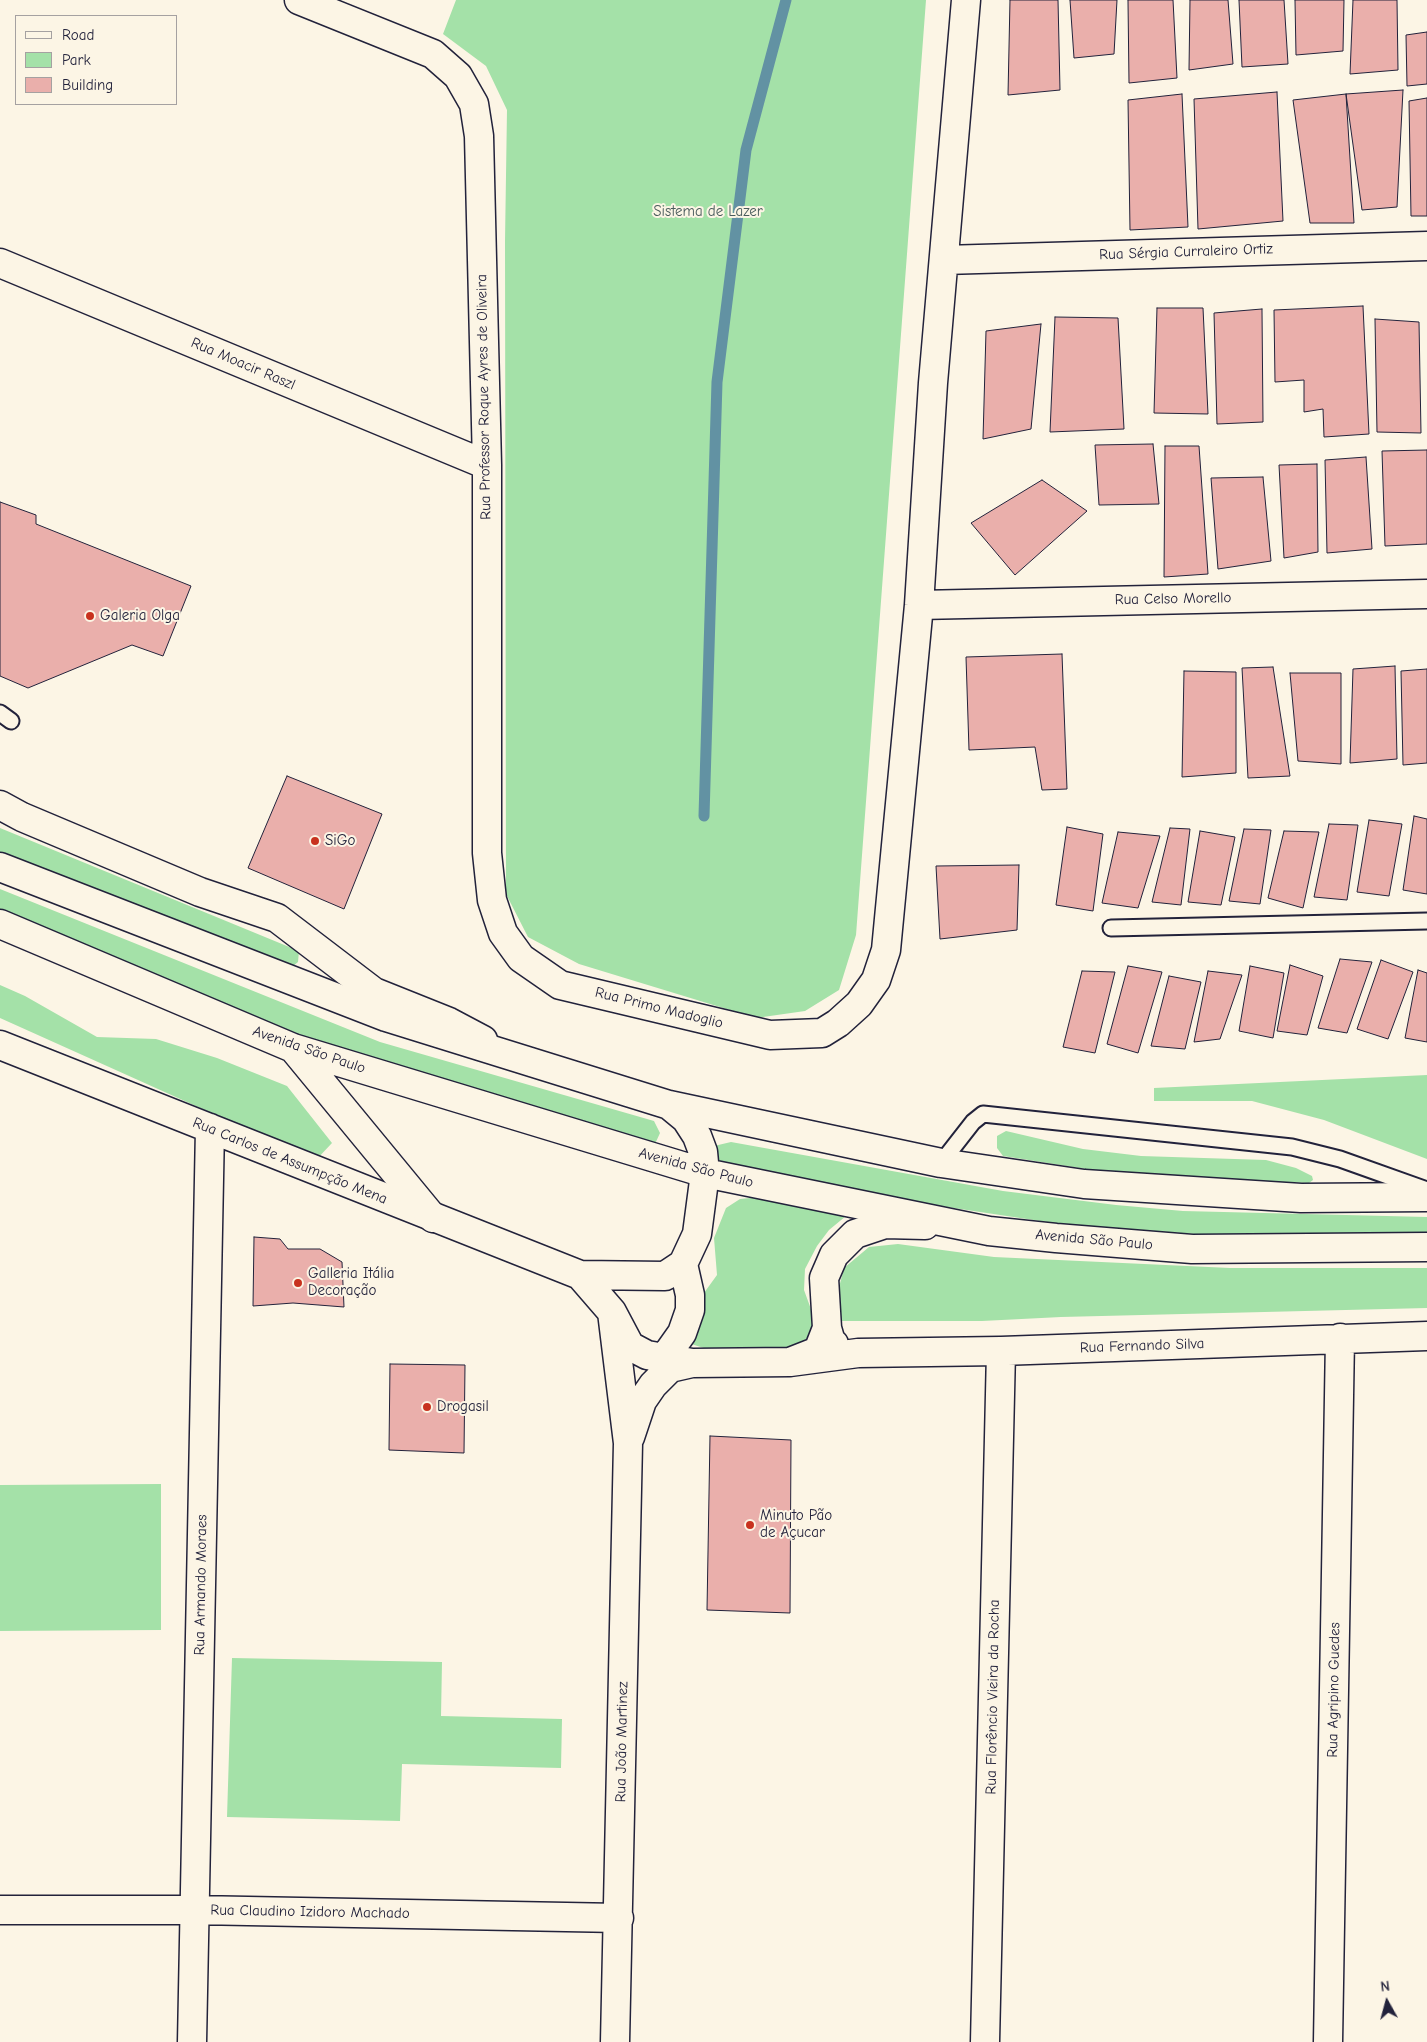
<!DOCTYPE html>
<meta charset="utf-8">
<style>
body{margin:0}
#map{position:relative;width:1427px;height:2042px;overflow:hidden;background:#fcf5e5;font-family:"Comic Neue",sans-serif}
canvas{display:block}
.legend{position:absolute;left:15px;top:15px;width:162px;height:90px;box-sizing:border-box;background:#fcf5e5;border:1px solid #a5a1a1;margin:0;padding:6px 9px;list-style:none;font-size:15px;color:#22223b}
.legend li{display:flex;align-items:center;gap:10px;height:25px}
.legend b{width:25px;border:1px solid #a5a1a1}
.north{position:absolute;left:1362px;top:1977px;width:50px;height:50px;-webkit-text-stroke:4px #fcf5e5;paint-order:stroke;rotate:353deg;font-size:14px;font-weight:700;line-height:20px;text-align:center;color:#22223b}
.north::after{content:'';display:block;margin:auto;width:18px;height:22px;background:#22223b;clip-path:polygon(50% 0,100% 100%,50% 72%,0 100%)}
</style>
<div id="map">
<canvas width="1427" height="2042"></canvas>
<ul class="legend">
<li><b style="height:6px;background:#fcf5e5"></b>Road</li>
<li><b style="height:14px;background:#a4e1a8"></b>Park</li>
<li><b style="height:14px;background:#eaafab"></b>Building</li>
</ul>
<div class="north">N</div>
</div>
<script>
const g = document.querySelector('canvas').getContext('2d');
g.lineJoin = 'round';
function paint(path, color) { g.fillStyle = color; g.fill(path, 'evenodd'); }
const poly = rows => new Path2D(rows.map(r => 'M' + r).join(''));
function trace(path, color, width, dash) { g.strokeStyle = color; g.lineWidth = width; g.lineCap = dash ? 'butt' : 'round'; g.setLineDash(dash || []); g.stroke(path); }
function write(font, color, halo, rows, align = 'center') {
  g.font = font + ' "Comic Neue",sans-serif'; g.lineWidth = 4; g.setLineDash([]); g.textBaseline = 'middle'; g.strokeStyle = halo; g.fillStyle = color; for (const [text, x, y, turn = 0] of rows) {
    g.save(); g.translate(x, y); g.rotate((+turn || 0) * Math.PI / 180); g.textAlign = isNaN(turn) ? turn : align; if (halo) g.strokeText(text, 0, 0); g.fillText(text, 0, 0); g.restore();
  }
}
const green = poly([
 [456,0,926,0,856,935,839,990,805,1011,756,1018,579,964,528,937,506,894,505,241,507,110,486,66,443,34],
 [0,828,299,951,298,962,292,967,0,856],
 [0,889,380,1042,654,1121,660,1133,655,1144,311,1041,0,911],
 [0,985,25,996,97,1037,156,1039,217,1058,287,1086,332,1143,316,1160,0,1018],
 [1427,1075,1427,1159,1324,1120,1252,1101,1154,1101,1154,1088],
 [1006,1131,1083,1149,1141,1156,1266,1160,1296,1168,1312,1176,1313,1180,1309,1183,1197,1179,1092,1170,1003,1156,997,1148,997,1136],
 [731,1142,1003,1191,1116,1205,1183,1211,1427,1217,1427,1237,1222,1236,1060,1224,947,1207,739,1169,712,1160,714,1146],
 [760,1197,799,1204,846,1216,829,1230,817,1246,805,1269,804,1290,812,1312,812,1333,803,1342,786,1349,710,1350,685,1342,696,1304,717,1275,714,1238,726,1208,740,1199],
 [898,1244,994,1257,1230,1268,1427,1268,1427,1308,1061,1317,982,1321,840,1321,836,1299,844,1268,869,1247],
 [161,1484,161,1630,0,1631,0,1485],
 [232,1658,442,1662,441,1716,562,1719,561,1768,402,1764,400,1821,227,1817]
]);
const stream = poly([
 [704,816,717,382,746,150,786,0]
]);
const building = poly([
 [1010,0,1058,0,1060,90,1008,95,1010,0],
 [1070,0,1117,0,1114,54,1074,58,1070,0],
 [1128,0,1173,0,1177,78,1129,83,1128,0],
 [1190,0,1228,0,1233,64,1189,70,1190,0],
 [1239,0,1284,0,1288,64,1242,67,1239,0],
 [1295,0,1344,0,1343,51,1296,55,1295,0],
 [1353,0,1397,0,1398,70,1350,74,1353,0],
 [1427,32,1427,84,1407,86,1406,35,1427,32],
 [1403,90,1397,207,1362,210,1346,94,1403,90],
 [1277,92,1283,221,1198,229,1194,99,1277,92],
 [1182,94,1188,227,1130,230,1128,100,1182,94],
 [1346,94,1354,223,1310,223,1293,100,1346,94],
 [1427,98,1427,216,1411,216,1409,101,1427,98],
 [1363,306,1369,434,1324,437,1323,409,1304,412,1304,380,1275,382,1274,310,1363,306],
 [1157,308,1203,308,1208,414,1154,413,1157,308],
 [1262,309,1263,422,1217,424,1214,313,1262,309],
 [1055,317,1118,318,1124,429,1050,432,1055,317],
 [1375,319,1419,322,1421,433,1377,432,1375,319],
 [1041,324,1031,429,983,439,986,331,1041,324],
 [1153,444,1159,504,1099,505,1095,445,1153,444],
 [1165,446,1199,446,1208,574,1164,577,1165,446],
 [1427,450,1427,544,1385,546,1382,451,1427,450],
 [1366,457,1372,549,1327,553,1325,460,1366,457],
 [1317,464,1318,552,1284,558,1279,465,1317,464],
 [1263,477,1271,561,1218,569,1211,478,1263,477],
 [1042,480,1087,511,1015,575,971,523,1042,480],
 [0,502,36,515,36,524,191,586,163,656,132,645,28,688,0,676,0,502],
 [1062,654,1067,789,1042,790,1035,747,969,750,966,657,1062,654],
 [1395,666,1397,759,1350,763,1353,669,1395,666],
 [1273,667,1290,776,1248,778,1242,668,1273,667],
 [1427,669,1427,763,1403,765,1401,671,1427,669],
 [1184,671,1236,672,1236,773,1182,777,1184,671],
 [1290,673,1341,673,1341,764,1298,761,1290,673],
 [287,776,382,814,344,909,248,868,287,776],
 [1414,816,1427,819,1427,894,1403,890,1414,816],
 [1369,820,1402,824,1389,896,1357,892,1369,820],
 [1329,824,1358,825,1347,900,1314,897,1329,824],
 [1067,827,1103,834,1093,911,1056,905,1067,827],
 [1170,828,1190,829,1181,905,1152,902,1170,828],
 [1244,829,1271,830,1260,904,1229,901,1244,829],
 [1200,831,1235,837,1221,905,1188,902,1200,831],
 [1284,831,1319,832,1303,908,1268,898,1284,831],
 [1118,832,1160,836,1138,908,1102,903,1118,832],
 [1019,865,1017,930,940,939,936,866,1019,865],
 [1340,959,1372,962,1347,1033,1318,1028,1340,959],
 [1381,960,1413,972,1388,1039,1357,1029,1381,960],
 [1290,965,1323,976,1307,1035,1277,1031,1290,965],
 [1128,966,1162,972,1138,1053,1107,1044,1128,966],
 [1250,966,1284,973,1273,1038,1239,1031,1250,966],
 [1418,970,1427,973,1427,1042,1405,1038,1418,970],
 [1082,971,1115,972,1095,1053,1063,1047,1082,971],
 [1208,971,1242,975,1220,1039,1194,1042,1208,971],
 [1169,976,1201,982,1185,1049,1151,1046,1169,976],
 [254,1237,280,1239,288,1249,320,1249,342,1262,344,1307,293,1303,253,1306,254,1237],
 [390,1364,465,1365,464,1453,389,1450,390,1364],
 [710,1436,791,1440,790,1613,707,1610,710,1436]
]);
const service = poly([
 [0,713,11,721],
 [1111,928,1427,921],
 [941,1163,973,1122,983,1114,1292,1147,1340,1159,1427,1190]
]);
const minor = poly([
 [299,0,433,54,458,76,474,104,479,136,487,465,487,853,492,900,503,933,521,958,560,985,770,1035,822,1033,838,1023,859,1004,876,980,886,950,919,605,933,383,966,0],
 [944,260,1427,246],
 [0,263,487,465],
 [919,605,1427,594],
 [0,805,22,817,200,892,277,918,374,992,449,1022,483,1040],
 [0,1045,580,1275,665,1276,683,1264,697,1234,705,1173],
 [580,1275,612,1312,630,1346,647,1355,692,1363,790,1362,818,1351,827,1328],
 [612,1312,628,1443,615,2042],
 [834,1344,831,1342,827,1328,824,1278,834,1255,855,1234,885,1224,925,1225],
 [665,1357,682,1333,690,1310,690,1295,683,1264],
 [790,1362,858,1353,1001,1351,1427,1336],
 [630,1437,642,1401,653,1385,670,1368,692,1363],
 [0,1910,195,1910,619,1918],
 [192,2042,210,1128],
 [985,2042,1001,1351],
 [1328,2042,1340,1338]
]);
const primary = poly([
 [0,867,386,1017,669,1105,941,1163,1084,1184,1301,1198,1427,1197],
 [0,924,293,1048,705,1173,989,1231,1056,1238,1192,1249,1427,1247],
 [293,1048,433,1218],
 [669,1105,686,1119,697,1136,703,1152,705,1173]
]);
const markers = [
 [90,616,5,"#c8321e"],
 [315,841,5,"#c8321e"],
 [298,1283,5,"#c8321e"],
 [427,1407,5,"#c8321e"],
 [750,1525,5,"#c8321e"]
];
const parkNames = [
 ["Sistema de Lazer",708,212]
];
const streetNames = [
 ["Rua Sérgia Curraleiro Ortiz",1186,252,-2],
 ["Rua Moacir Raszl",243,364,23],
 ["Rua Professor Roque Ayres de Oliveira",484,397,-91],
 ["Rua Celso Morello",1173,599,-1],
 ["Rua Primo Madoglio",659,1008,14],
 ["Avenida São Paulo",309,1050,19],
 ["Rua Carlos de Assumpção Mena",290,1161,22],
 ["Avenida São Paulo",696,1168,15],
 ["Avenida São Paulo",1094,1240,5],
 ["Rua Fernando Silva",1142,1346,-2],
 ["Rua Armando Moraes",201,1585,-89],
 ["Rua Agripino Guedes",1334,1690,-89],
 ["Rua Florêncio Vieira da Rocha",993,1697,-89],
 ["Rua João Martinez",622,1742,-89],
 ["Rua Claudino Izidoro Machado",310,1912,1]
];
const poiNames = [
 ["Galeria Olga",100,616],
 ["SiGo",325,841],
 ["Galleria Itália",308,1274],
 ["Decoração",308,1291],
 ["Drogasil",437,1407],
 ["Minuto Pão",760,1516],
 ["de Açucar",760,1533]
];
paint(green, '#a4e1a8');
trace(stream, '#6292a3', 11);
paint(building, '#eaafab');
trace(building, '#22223b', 1);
trace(service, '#22223b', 19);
trace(minor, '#22223b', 31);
trace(primary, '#22223b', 31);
trace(service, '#fcf5e5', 15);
trace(minor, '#fcf5e5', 28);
trace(primary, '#fcf5e5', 28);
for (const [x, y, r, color] of markers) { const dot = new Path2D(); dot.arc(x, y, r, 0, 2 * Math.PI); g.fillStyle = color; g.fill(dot); trace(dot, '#fcf5e5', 2); }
write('15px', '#495b5c', '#fcf5e5', parkNames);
write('15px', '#22223b', '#fcf5e5', streetNames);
write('15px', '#22223b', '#fcf5e5', poiNames, 'left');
</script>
